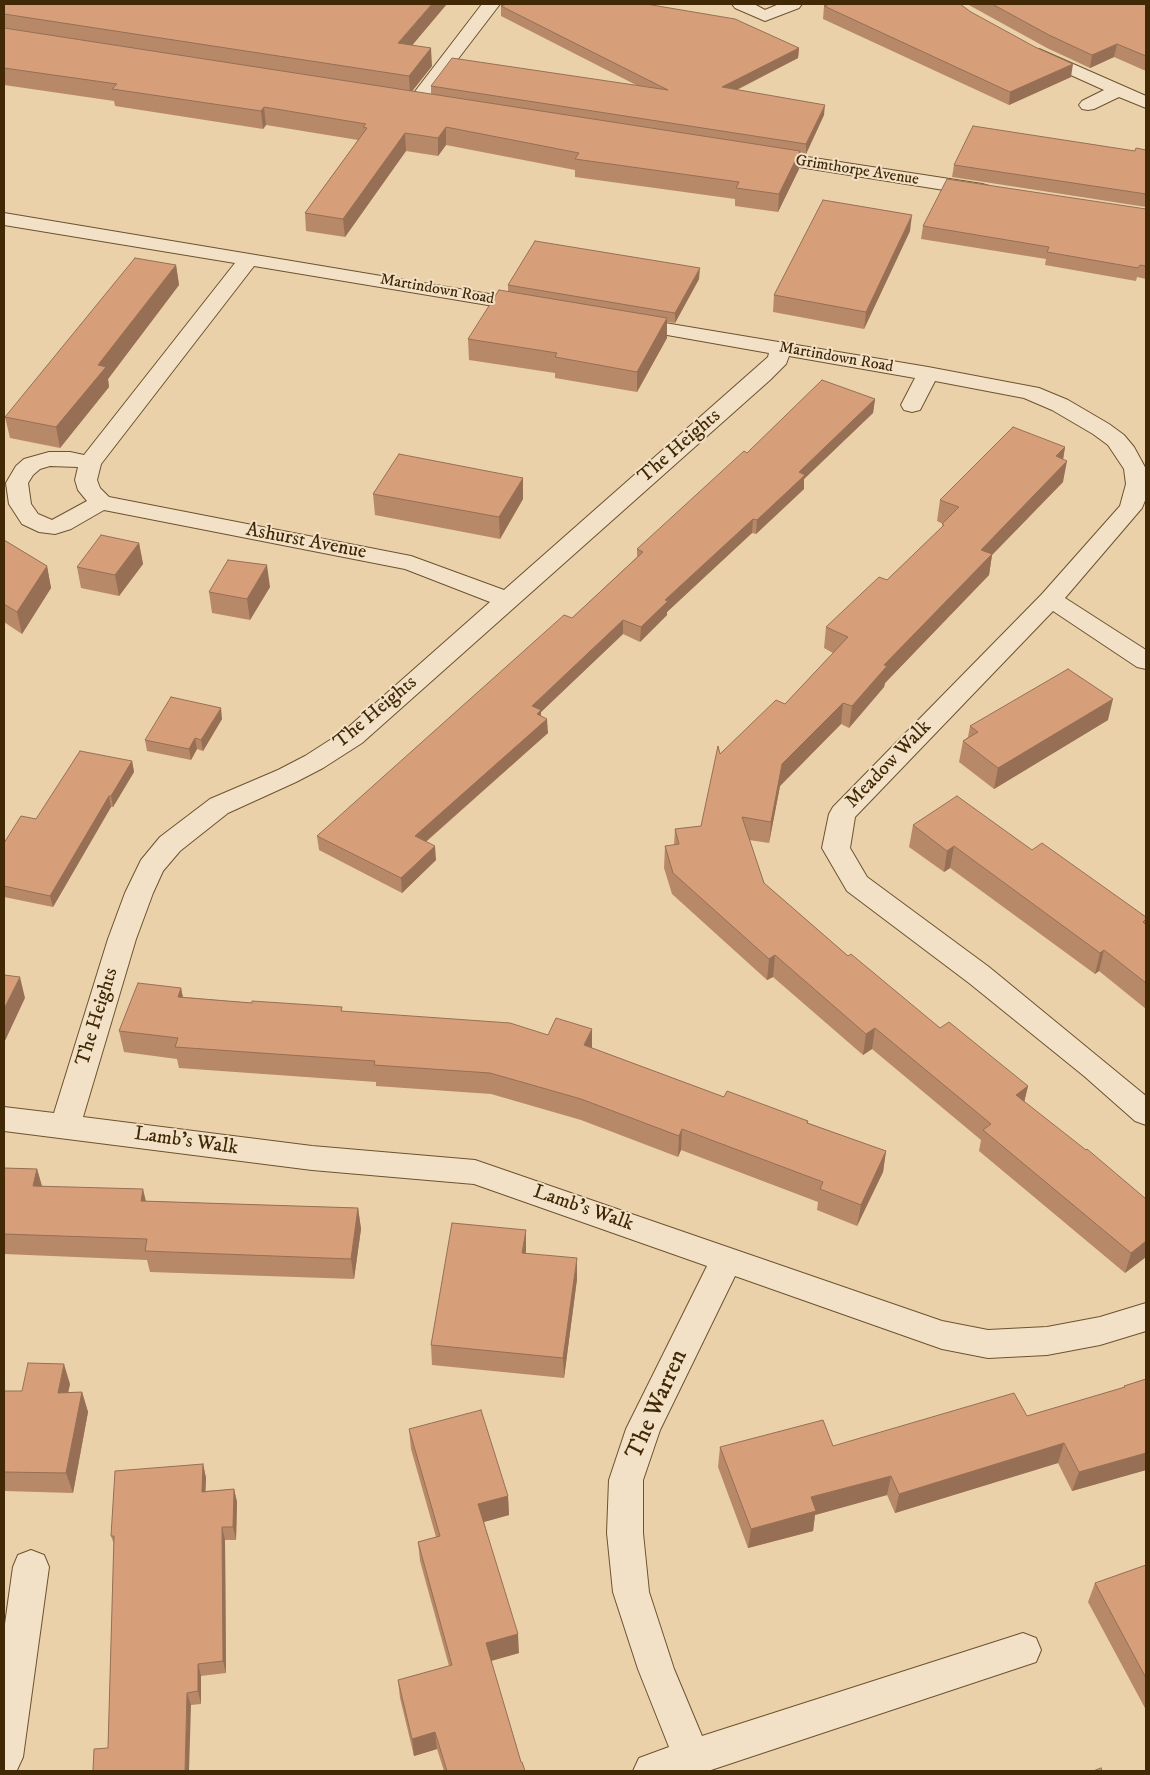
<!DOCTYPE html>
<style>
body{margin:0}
#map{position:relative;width:1150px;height:1775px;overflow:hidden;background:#ebd1a9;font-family:"IM FELL DW Pica",serif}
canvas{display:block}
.frame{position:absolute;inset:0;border:5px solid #412906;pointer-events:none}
</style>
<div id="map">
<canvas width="1150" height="1775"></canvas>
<div class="frame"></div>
</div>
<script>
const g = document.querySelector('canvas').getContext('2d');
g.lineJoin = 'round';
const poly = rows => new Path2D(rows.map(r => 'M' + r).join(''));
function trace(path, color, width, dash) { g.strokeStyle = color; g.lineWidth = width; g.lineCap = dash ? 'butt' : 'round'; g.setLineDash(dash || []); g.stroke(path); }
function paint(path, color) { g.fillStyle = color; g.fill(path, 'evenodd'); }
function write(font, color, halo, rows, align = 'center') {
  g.font = font + ' "IM FELL DW Pica",serif'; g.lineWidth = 4; g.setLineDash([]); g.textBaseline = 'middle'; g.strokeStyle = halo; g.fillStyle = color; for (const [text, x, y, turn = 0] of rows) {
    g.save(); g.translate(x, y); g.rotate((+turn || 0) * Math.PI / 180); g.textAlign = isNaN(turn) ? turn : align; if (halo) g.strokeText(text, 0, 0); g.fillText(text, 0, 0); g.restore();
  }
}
const minor = poly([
 [482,4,500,4,422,106,416,107,410,106,407,102,410,98,482,4],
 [732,4,754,4,765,10,779,4,802,4,799,8,765,21,735,8,732,4],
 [1039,49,1146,96,1146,108,1119,97,1094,109,1088,110,1082,109,1079,105,1082,101,1104,90,1033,58,1030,54,1033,50,1039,49],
 [762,150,982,184,989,186,992,190,989,194,982,196,755,160,753,156,755,152,762,150],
 [4,213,537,302,540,306,537,310,530,312,254,266,101,464,97,480,100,488,109,497,411,556,504,590,768,357,769,353,622,327,619,323,622,319,629,317,928,367,1039,388,1068,400,1109,424,1124,435,1134,447,1146,469,1146,498,1142,508,1065,598,1146,650,1146,669,1137,667,1053,611,855,817,850,848,867,877,989,967,1146,1096,1146,1125,1135,1121,1084,1076,969,983,847,891,822,848,829,814,833,807,1042,594,1120,506,1126,484,1124,469,1108,445,1093,434,1052,410,1024,398,935,381,920,410,912,412,904,410,901,405,915,378,789,356,786,364,770,380,362,743,323,768,296,782,228,813,180,851,163,871,153,893,136,939,83,1117,312,1146,475,1160,942,1321,988,1330,1047,1327,1100,1317,1146,1303,1146,1331,1100,1345,1047,1355,988,1358,942,1349,735,1276,660,1430,643,1480,643,1533,649,1592,674,1669,702,1736,1023,1633,1036,1638,1041,1650,1036,1662,708,1771,633,1771,639,1758,669,1747,638,1669,613,1592,607,1533,609,1480,626,1429,707,1266,474,1184,312,1170,4,1131,4,1107,54,1113,108,939,125,893,141,860,160,837,210,799,278,770,305,756,344,731,490,602,405,569,104,510,71,529,55,534,39,532,22,524,9,504,6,483,16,466,24,459,49,452,70,452,84,455,235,263,4,225,4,213],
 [50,466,78,467,75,480,78,490,87,501,52,520,38,514,31,504,28,483,33,475,40,469,50,466],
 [31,1550,44,1555,49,1567,23,1757,17,1770,4,1771,4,1631,13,1567,18,1555,31,1550]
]);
const wall = poly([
 [4,4,412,45,432,66,412,91,431,94,431,86,638,86,501,16,501,6,799,48,798,58,737,90,824,115,806,154,800,154,799,169,778,212,735,206,735,199,575,177,575,170,446,145,438,156,406,151,345,237,306,231,305,213,358,140,266,125,263,129,115,106,114,101,4,85],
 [967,4,1146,4,1146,71,1114,57,1090,68,1047,48],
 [824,6,971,12,1071,77,1009,105,823,19],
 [1146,150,1146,207,952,177,954,165,1135,151],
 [1146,209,1146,279,1137,277,1136,281,1045,265,1046,259,921,239,923,226],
 [910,231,864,329,773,312,774,295],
 [176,265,179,285,108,379,109,387,60,448,10,438,5,417],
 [699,279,675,323,667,322,667,338,637,392,555,378,555,373,469,360,468,339,508,291,508,285],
 [875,399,873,413,804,479,804,489,756,534,752,533,667,612,667,615,640,642,623,634,541,712,541,716,548,733,426,842,436,860,402,893,319,850,317,836,572,618,637,557,637,549,747,453],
 [1065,447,1063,459,1063,482,992,555,989,575,885,683,884,687,849,728,841,724,780,786,769,843,749,840,764,883,848,956,940,1028,1028,1086,1024,1102,1146,1257,1125,1273,979,1151,981,1140,872,1049,863,1055,773,977,767,980,672,894,664,868,665,846,674,845,675,829,701,826,720,754,785,704,833,653,824,648,826,627,887,580,942,527,943,524,937,521,940,500],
 [373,494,523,499,500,539,375,515],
 [4,540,47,566,51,588,22,634,4,622],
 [139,543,143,564,119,596,81,588,77,567],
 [270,587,250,620,212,613,209,592],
 [222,719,203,751,197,749,191,760,147,751,145,740],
 [1108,720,994,789,959,762,963,741,968,737,970,726],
 [132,761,134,772,113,807,111,807,53,907,4,897,4,843,36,819],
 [913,825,1032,850,1146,917,1146,1009,1099,971,1095,974,950,868,944,872,909,847],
 [181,988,183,997,252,1003,342,1007,342,1011,548,1035,592,1029,592,1048,724,1097,808,1121,808,1123,886,1151,883,1172,857,1226,817,1210,818,1202,681,1150,678,1157,581,1120,491,1094,376,1086,376,1082,179,1068,177,1059,124,1052,119,1031],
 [4,1168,37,1169,42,1186,146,1201,358,1208,361,1229,354,1279,150,1272,147,1260,4,1254],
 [526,1250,526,1254,577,1279,564,1378,432,1365,431,1345],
 [1146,1379,1146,1470,1072,1491,1058,1463,895,1513,887,1495,815,1515,813,1531,748,1548,718,1467,720,1447,833,1446,1027,1416,1123,1388,1124,1386],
 [70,1384,68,1392,82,1392,88,1412,73,1493,4,1491,4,1391,22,1391],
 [409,1429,508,1496,509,1515,484,1522,519,1653,491,1661,521,1762,525,1771,444,1771,437,1749,414,1756,400,1698,398,1680,449,1666,420,1561,418,1542,436,1537,411,1449],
 [203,1464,206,1478,205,1491,234,1489,237,1502,236,1540,225,1540,226,1673,201,1676,201,1704,191,1705,108,1748,114,1544,111,1536],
 [1146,1565,1146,1710,1088,1602,1095,1583]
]);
const shadedWall = poly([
 [432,4,447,4,399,61,398,43],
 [1117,44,1114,57,1090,68,1092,55],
 [431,48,432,66,410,94,409,76],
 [799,48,798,58,722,97,722,87],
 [1073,64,1071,77,1009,105,1010,92],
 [825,105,824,115,806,154,806,144],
 [264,107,266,125,263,129,261,111],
 [446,127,446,145,438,156,438,138],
 [405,133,406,151,345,237,343,219],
 [800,151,799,169,778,212,779,194],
 [912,215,910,231,864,329,866,312],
 [176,265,179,285,108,379,109,387,60,448,56,427,98,365],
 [700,268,699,279,675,323,675,313],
 [667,318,667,338,637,392,637,372],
 [875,399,873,413,804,479,804,489,756,534,757,520,799,472],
 [1065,447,1062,466,1067,461,1063,482,992,555,989,575,885,683,884,687,849,728,852,706,884,665,981,550,1056,456],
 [523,478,523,499,500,539,499,517],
 [753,519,752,533,667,612,667,615,640,642,641,627,665,600],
 [139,543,143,564,119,596,115,575],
 [267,565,270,587,250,620,247,599],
 [47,566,51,588,22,634,17,612],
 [623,620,623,634,541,712,541,724,547,719,548,733,416,850,415,836,532,706],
 [1113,699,1108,720,994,789,998,768],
 [843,703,841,724,780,786,769,843,771,822,782,764],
 [221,708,222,719,203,751,201,740],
 [195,738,197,749,191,760,189,749],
 [132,761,134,772,113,807,111,796],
 [109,796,111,807,53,907,50,896],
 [435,846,436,860,402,893,401,878],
 [954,846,950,868,944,872,947,851],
 [1104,950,1099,971,1095,974,1100,953],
 [775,955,773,977,767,980,769,959],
 [20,977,25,998,4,1043,4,1009],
 [181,988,185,1009,178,997],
 [875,1028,872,1049,863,1055,866,1034],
 [592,1029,592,1050,584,1045],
 [1028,1086,1023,1107,1016,1095],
 [682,1129,681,1150,678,1157,679,1136],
 [886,1151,883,1172,857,1226,861,1205],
 [37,1169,43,1190,33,1186],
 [143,1189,148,1210,141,1201],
 [358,1208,361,1229,354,1279,351,1259],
 [526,1230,526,1250,522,1274,522,1253],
 [1146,1241,1146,1257,1125,1273,1131,1253],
 [577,1258,577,1279,564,1378,563,1358],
 [64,1364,70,1384,64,1412,58,1393],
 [82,1392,88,1412,73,1493,66,1473],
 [1064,1443,1058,1463,895,1513,899,1494],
 [1146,1453,1146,1470,1072,1491,1079,1472],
 [203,1464,206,1478,205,1505,202,1492],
 [891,1476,887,1495,815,1515,813,1531,748,1548,751,1529,811,1497],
 [234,1489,237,1502,236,1540,233,1527],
 [508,1496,509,1515,480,1523,478,1504],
 [222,1527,225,1540,226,1673,223,1661],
 [518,1634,519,1653,487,1662,486,1643],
 [198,1664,201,1676,201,1704,198,1691],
 [187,1693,191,1705,189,1771,185,1771],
 [435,1732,437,1749,414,1756,412,1739]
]);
const building = poly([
 [4,4,432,4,398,43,431,48,409,76,4,14,4,4],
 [507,4,646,4,735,19,799,48,722,87,825,105,806,144,431,86,452,58,668,90,501,6,507,4],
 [830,4,960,4,971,12,1035,47,1073,64,1010,92,824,6,830,4],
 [992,4,1146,4,1146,56,1117,44,1092,55,1049,35,992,4],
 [4,28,800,151,779,194,736,188,739,182,575,159,579,153,446,127,438,138,405,133,343,219,305,213,367,128,363,127,366,124,264,107,261,111,112,89,117,84,4,68,4,28],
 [973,126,1135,151,1136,148,1146,150,1146,194,954,165,973,126],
 [947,179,1146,209,1146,266,1140,265,1138,268,1047,252,1049,247,923,226,947,179],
 [823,200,912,215,866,312,774,295,823,200],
 [535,241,700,268,675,313,508,285,535,241],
 [135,258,176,265,98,365,106,367,56,427,5,417,135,258],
 [499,290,667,318,637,372,555,357,557,353,468,339,499,290],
 [822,380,875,399,799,472,805,475,757,520,753,519,665,600,668,601,641,627,623,620,532,706,541,710,537,714,547,719,415,836,435,846,401,878,317,836,564,615,572,618,643,552,637,549,744,451,747,453,822,380],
 [1013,427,1065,447,1056,456,1067,461,981,550,992,554,884,665,887,666,852,706,843,703,782,764,771,822,742,817,764,883,848,956,851,954,940,1028,949,1022,1028,1086,1016,1095,1086,1150,1087,1149,1146,1199,1146,1241,1131,1253,983,1130,991,1124,875,1028,866,1034,775,955,769,959,673,873,665,846,679,844,675,829,701,826,718,746,720,754,776,700,785,704,848,637,826,627,879,577,887,580,944,525,942,524,959,507,940,500,1013,427],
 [399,454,523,478,499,517,373,494,399,454],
 [101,535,139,543,115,575,77,567,101,535],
 [4,540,47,566,17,612,4,604,4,540],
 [228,560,267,565,247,599,209,592,228,560],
 [1068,669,1113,699,998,768,963,741,978,732,970,726,1068,669],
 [171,697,221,708,201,740,195,738,189,749,145,740,171,697],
 [80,751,132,761,111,796,109,796,50,896,4,886,4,843,21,816,36,819,80,751],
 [957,796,1032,850,1042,843,1146,917,1146,919,1143,922,1146,925,1146,983,1104,950,1100,953,954,846,947,851,913,825,957,796],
 [4,975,20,977,4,1009,4,975],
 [138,983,181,988,178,997,252,1003,252,1001,342,1007,341,1011,510,1023,548,1035,556,1018,592,1029,584,1045,724,1097,727,1091,808,1121,807,1123,886,1151,861,1205,820,1189,823,1182,682,1129,679,1136,581,1099,490,1073,374,1065,375,1061,175,1047,178,1038,119,1031,138,983],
 [4,1168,37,1169,33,1186,143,1189,141,1201,358,1208,351,1259,145,1251,147,1239,4,1234,4,1168],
 [452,1223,526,1230,522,1253,577,1258,563,1358,431,1345,452,1223],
 [28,1363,64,1364,58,1393,82,1392,66,1473,4,1472,4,1391,22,1391,28,1363],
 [1146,1379,1146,1453,1079,1472,1064,1443,899,1494,891,1476,811,1497,816,1511,751,1529,720,1447,823,1420,833,1446,1014,1393,1027,1416,1125,1387,1124,1386,1146,1379],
 [481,1410,508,1496,478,1504,518,1634,486,1643,521,1762,522,1762,525,1771,447,1771,435,1732,412,1739,398,1680,452,1665,418,1542,440,1536,409,1429,481,1410],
 [203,1464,202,1492,234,1489,233,1527,222,1527,223,1661,198,1664,198,1691,187,1693,185,1771,93,1771,94,1749,108,1748,114,1536,111,1536,115,1471,203,1464],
 [1146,1565,1146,1678,1095,1583,1146,1565],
 [1101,1768,1102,1771,1093,1771,1101,1768]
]);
const farStreetnames = [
 ["Grimthorpe Avenue",857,171,9],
 ["Martindown Road",437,290,10],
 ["Martindown Road",836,358,10]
];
const streetNames = [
 ["The Heights",680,447,-41],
 ["Ashurst Avenue",306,542,11],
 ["The Heights",376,713,-40],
 ["Meadow Walk",889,765,-46],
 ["The Heights",98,1017,-73],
 ["Lamb's Walk",186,1142,8],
 ["Lamb's Walk",583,1209,19]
];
const nearStreetnames = [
 ["The Warren",658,1405,-66]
];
trace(minor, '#6c532f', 2);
paint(minor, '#f2e1c7');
paint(wall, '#b88969');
paint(shadedWall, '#966f55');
paint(building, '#d69f7a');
trace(building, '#966f55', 1);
write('16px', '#412906', '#f2e1c7', farStreetnames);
write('20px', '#412906', '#f2e1c7', streetNames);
write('24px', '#412906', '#f2e1c7', nearStreetnames);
</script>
